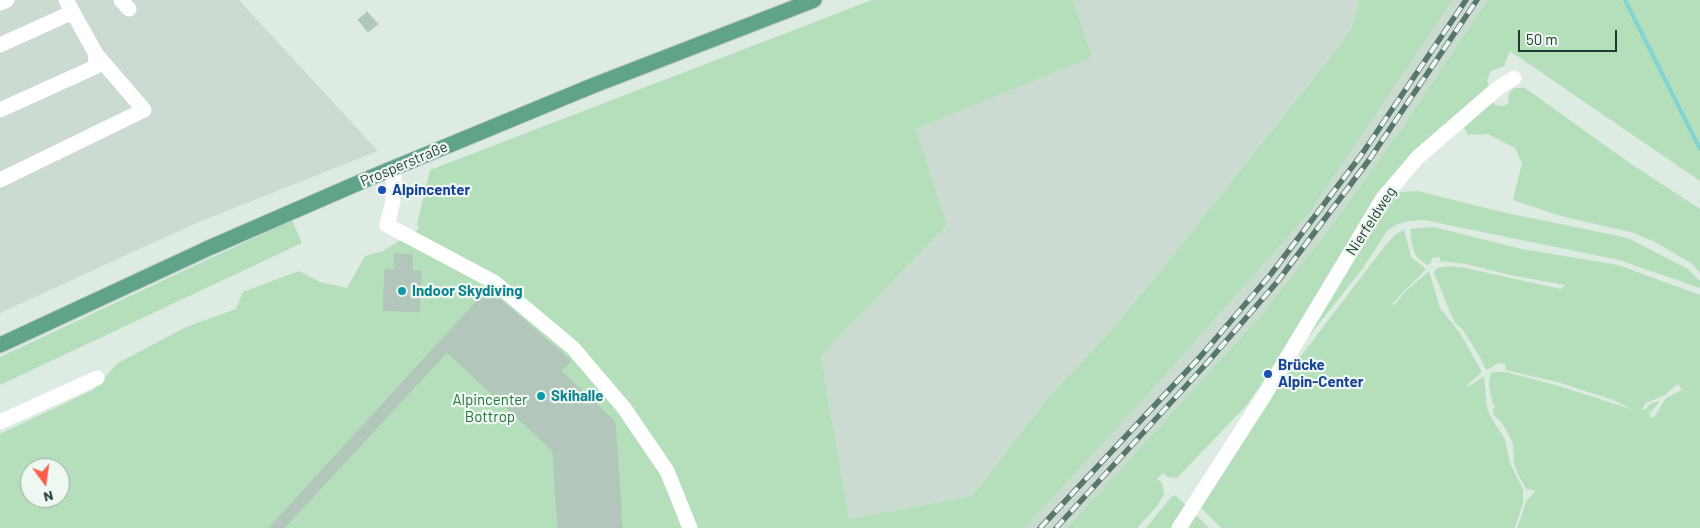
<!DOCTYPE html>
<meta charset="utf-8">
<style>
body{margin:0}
#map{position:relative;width:1700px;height:528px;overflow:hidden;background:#deebe3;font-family:Barlow,sans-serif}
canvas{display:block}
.north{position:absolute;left:20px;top:458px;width:50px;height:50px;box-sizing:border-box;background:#eef7f2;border:1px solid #9baca4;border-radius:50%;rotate:166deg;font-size:14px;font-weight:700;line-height:20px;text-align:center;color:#1e3b30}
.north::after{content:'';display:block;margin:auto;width:18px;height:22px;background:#fb5f4c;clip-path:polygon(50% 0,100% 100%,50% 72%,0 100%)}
.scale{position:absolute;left:1518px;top:30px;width:99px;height:22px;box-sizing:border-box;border:2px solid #1e3b30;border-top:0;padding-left:6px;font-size:15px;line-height:18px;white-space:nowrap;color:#1e3b30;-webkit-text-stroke:4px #eef7f2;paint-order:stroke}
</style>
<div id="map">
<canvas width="1700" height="528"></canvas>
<div class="north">N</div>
<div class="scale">50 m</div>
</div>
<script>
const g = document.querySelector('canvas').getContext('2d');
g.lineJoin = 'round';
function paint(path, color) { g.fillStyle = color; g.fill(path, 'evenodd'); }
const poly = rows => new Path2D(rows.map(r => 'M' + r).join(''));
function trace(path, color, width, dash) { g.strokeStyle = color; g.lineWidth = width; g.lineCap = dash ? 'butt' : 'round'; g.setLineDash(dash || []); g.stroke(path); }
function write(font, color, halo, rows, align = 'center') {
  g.font = font + ' Barlow,sans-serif'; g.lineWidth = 4.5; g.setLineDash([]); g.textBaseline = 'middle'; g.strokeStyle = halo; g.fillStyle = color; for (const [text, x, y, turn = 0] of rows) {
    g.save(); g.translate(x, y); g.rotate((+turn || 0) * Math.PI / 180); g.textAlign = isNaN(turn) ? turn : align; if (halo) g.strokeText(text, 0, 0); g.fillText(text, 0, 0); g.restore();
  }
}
const built = poly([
 [0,0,239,0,378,151,194,224,0,313],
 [1073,0,1359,0,1351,30,1306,88,1166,264,1116,325,1048,398,972,496,849,519,821,356,947,225,916,129,1091,57],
 [1453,0,1487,0,1403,126,1330,228,1261,315,1067,528,1025,528,1152,390,1311,211]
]);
const green = poly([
 [872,0,1073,0,1092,57,916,129,947,225,821,356,849,519,972,496,1048,398,1116,325,1166,264,1306,88,1351,30,1359,0,1453,0,1311,211,1152,390,1025,528,0,528,0,434,93,390,118,363,186,327,236,309,243,292,299,271,320,282,347,288,365,256,383,251,419,229,417,224,430,170],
 [30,468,60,468,60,498,30,498],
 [1487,0,1700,0,1700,181,1510,51,1504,66,1491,71,1487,80,1490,90,1426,144,1247,405,1177,478,1168,477,1163,473,1157,479,1162,483,1164,494,1157,506,1137,528,1067,528,1261,315,1330,228,1403,126],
 [1514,88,1525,88,1631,164,1700,209,1700,273,1691,263,1655,242,1634,233,1561,216,1513,200,1522,163,1515,148,1488,134,1468,135,1462,124,1493,100,1495,105,1503,106,1508,104,1509,94],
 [1418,191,1502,212,1628,238,1688,269,1700,281,1700,288,1619,260,1424,220,1409,221,1398,224,1387,231,1363,268,1310,335,1309,335,1387,201,1399,192],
 [292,220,302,243,0,385,0,357],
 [1434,227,1522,249,1618,265,1700,295,1700,528,1517,528,1527,500,1536,491,1526,489,1520,478,1514,464,1513,443,1502,423,1493,414,1493,408,1496,405,1493,405,1489,386,1490,374,1495,372,1506,372,1559,386,1634,410,1613,400,1561,383,1506,370,1505,364,1499,363,1486,370,1480,357,1463,330,1455,323,1450,312,1435,275,1434,272,1437,268,1449,266,1465,268,1561,289,1565,285,1510,275,1466,264,1440,261,1440,257,1432,258,1431,263,1427,265,1417,257,1413,249,1410,229],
 [1676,385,1679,385,1682,390,1666,398,1655,416,1651,418,1649,414,1660,401,1651,403,1645,410,1642,409,1646,403,1665,395],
 [1404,229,1411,257,1426,269,1392,304,1394,305,1406,291,1429,271,1440,308,1460,333,1482,372,1467,385,1468,387,1484,376,1487,408,1493,421,1505,439,1510,464,1523,489,1523,503,1515,528,1221,528,1201,508,1275,390,1384,247,1395,235],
 [1175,495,1187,506,1173,528,1146,528,1171,497],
 [1196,515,1209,528,1188,528]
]);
const stream = poly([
 [1625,0,1700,149]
]);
const building = poly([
 [367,12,378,24,368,32,358,20,367,12],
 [395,254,412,255,412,271,421,271,419,312,383,310,385,270,394,270,395,254],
 [488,289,571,361,561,371,615,422,622,528,558,528,553,451,447,352,284,528,269,528,488,289]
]);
const minor = poly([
 [121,0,129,9],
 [0,3,7,0],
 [0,45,73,12],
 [0,110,95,67,96,54,66,0],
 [394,168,393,201,387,225,494,282,573,348,624,408,667,471,690,528],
 [0,180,144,110,96,54],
 [0,422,97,378],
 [1179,528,1264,396,1383,198,1418,157,1498,88,1514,78]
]);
const major = poly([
 [0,345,211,247,372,177,592,86,814,0]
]);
const rail = poly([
 [1040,528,1200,357,1271,274,1362,154,1466,0],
 [1056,528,1207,363,1278,281,1369,160,1477,0]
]);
const markers = [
 [382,190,5,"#1a4fb4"],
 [402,291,5,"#0f9aa8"],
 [1268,374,5,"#1a4fb4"],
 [541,396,5,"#0f9aa8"]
];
const streetNames = [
 ["Prosperstraße",404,164,-23],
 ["Nierfeldweg",1371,221,-57]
];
const transitNames = [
 ["Alpincenter",392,190],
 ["Brücke",1278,365],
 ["Alpin-Center",1278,382]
];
const cultureNames = [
 ["Indoor Skydiving",412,291],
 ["Skihalle",551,396]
];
const parkNames = [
 ["Alpincenter",490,400],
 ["Bottrop",490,417]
];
paint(built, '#ccdbd2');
paint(green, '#b5deba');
trace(stream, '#82d3d4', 4);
paint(building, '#b3c6bc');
trace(building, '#b0c5b9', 1);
trace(major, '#c0c8c5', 17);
trace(minor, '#fff', 15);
trace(major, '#5fa388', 15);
trace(rail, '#58776b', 5.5);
trace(rail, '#eef7f2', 4, [11]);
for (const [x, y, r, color] of markers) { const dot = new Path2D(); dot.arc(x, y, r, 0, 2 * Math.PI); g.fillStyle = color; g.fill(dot); trace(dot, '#eef7f2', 2); }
write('15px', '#1e3b30', '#eef7f2', streetNames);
write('bold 15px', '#164399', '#eef7f2', transitNames, 'left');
write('bold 15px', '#0d838f', '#eef7f2', cultureNames, 'left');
write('15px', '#26743a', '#eef7f2', parkNames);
</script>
